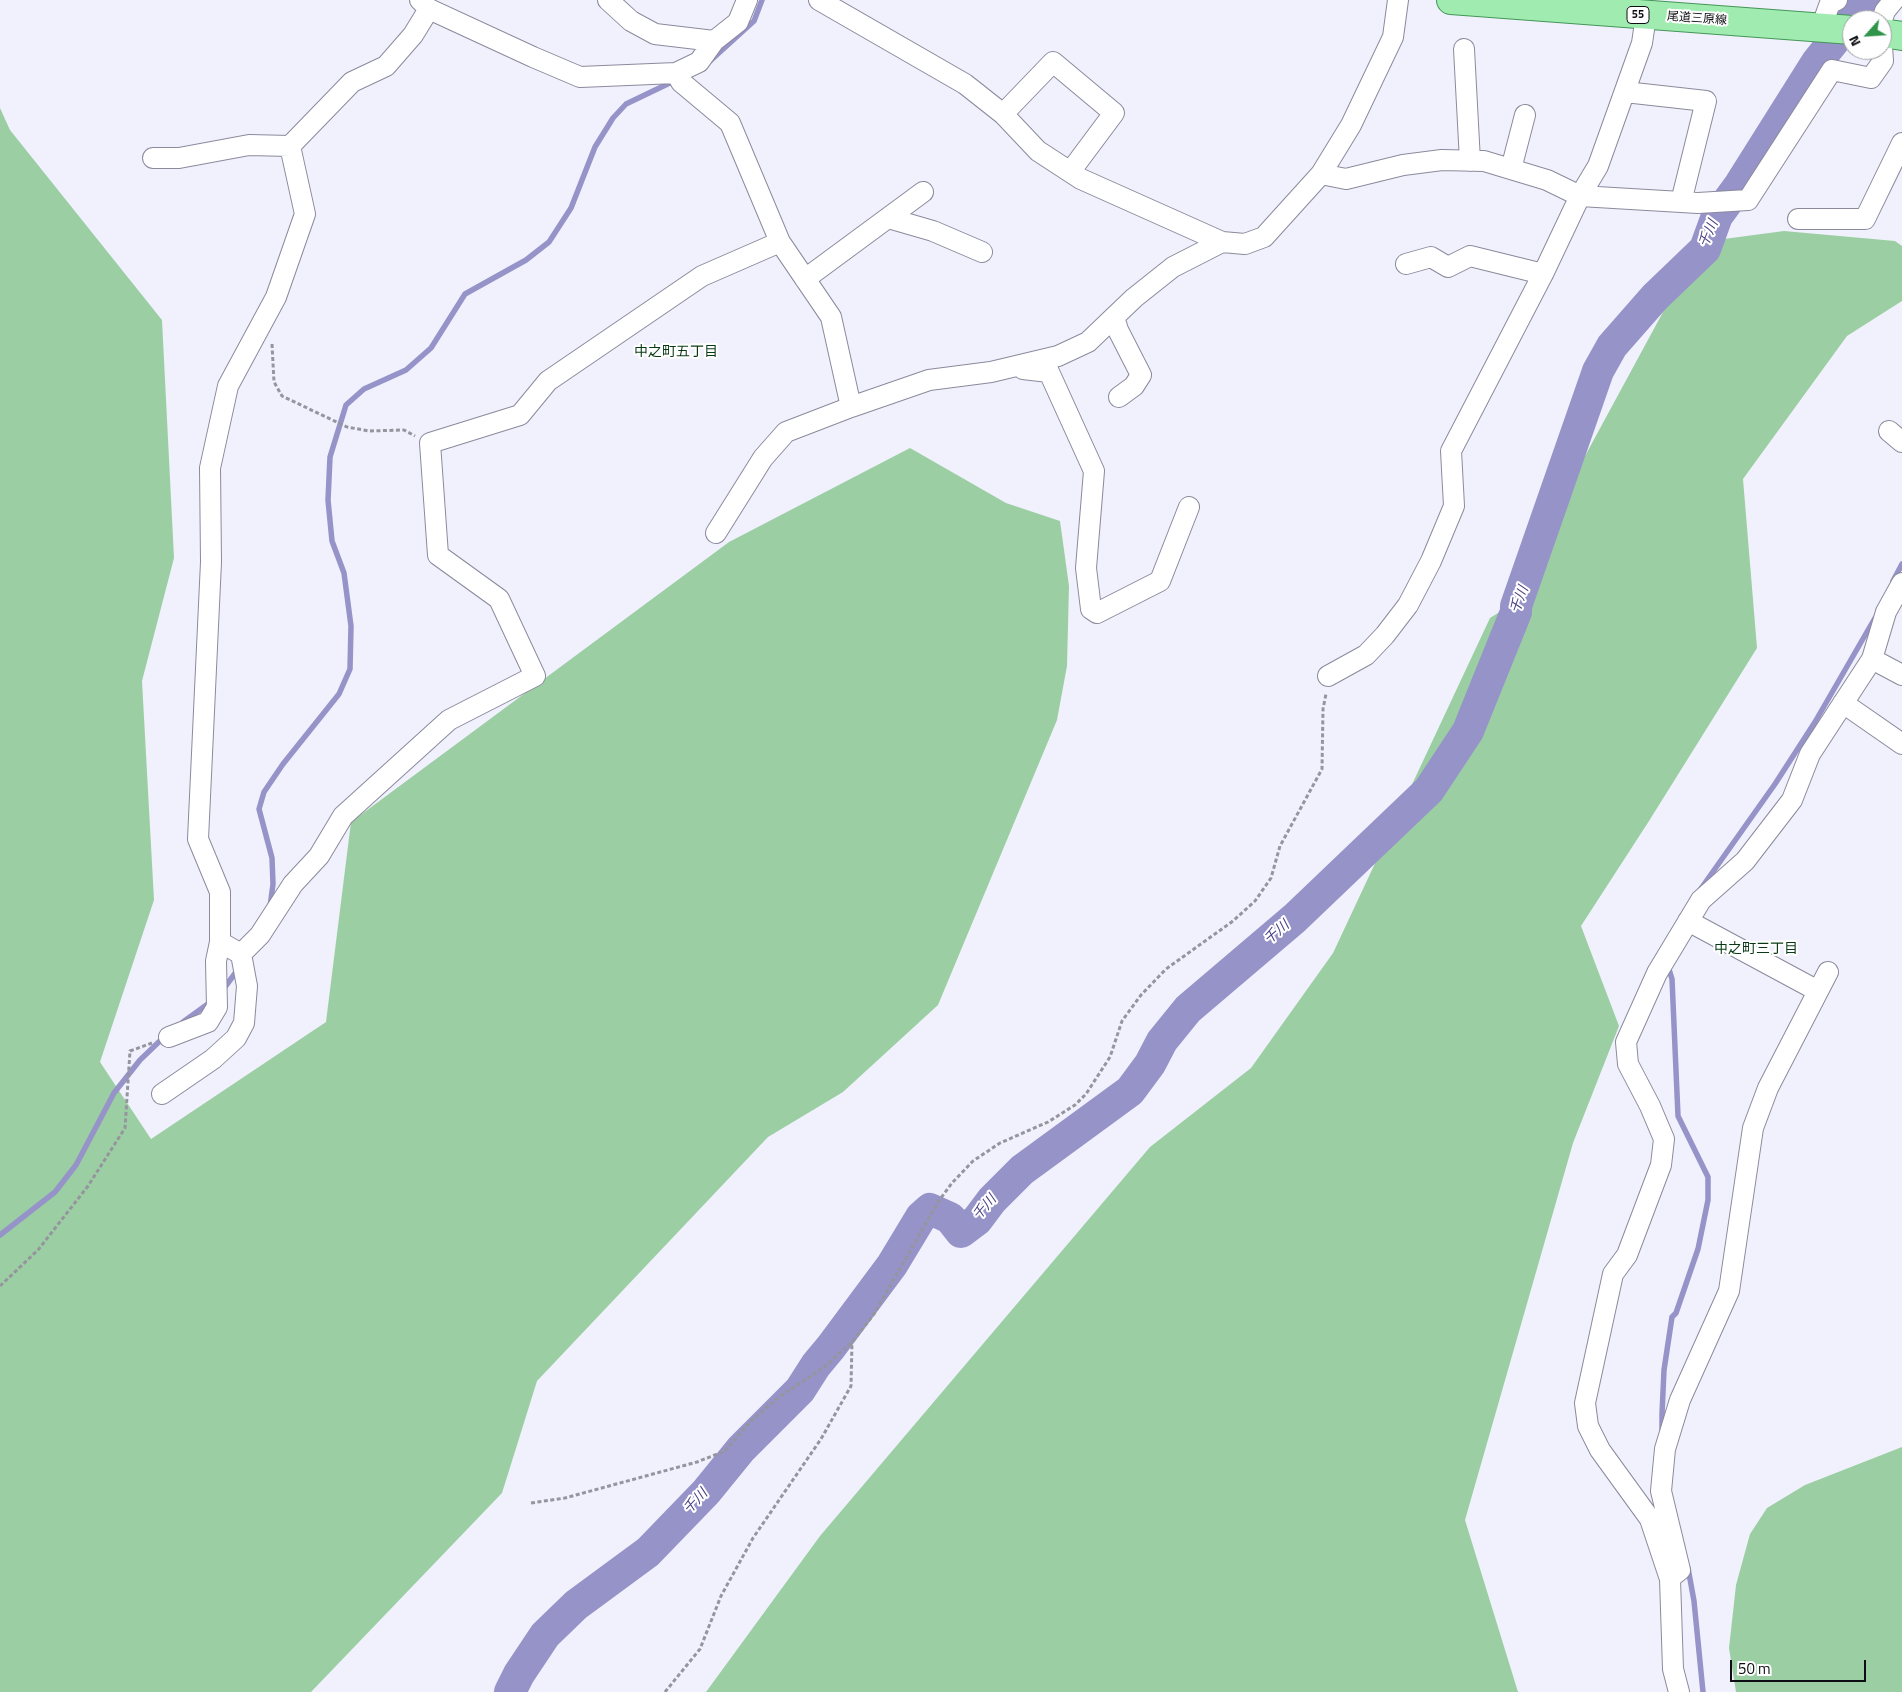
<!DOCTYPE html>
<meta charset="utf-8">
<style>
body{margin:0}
#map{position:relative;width:1902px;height:1692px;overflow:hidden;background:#f1f1fd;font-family:"Titillium Web",sans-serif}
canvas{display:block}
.north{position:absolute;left:1842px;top:10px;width:50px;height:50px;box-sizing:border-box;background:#fff;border:1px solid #9e9ea1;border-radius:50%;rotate:244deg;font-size:14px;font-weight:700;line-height:20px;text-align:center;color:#0d0d13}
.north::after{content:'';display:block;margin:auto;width:18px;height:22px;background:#30944a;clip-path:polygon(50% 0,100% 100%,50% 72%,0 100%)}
.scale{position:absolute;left:1730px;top:1660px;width:136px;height:22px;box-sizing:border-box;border:2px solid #0d0d13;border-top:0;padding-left:6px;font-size:15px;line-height:18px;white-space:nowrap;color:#0d0d13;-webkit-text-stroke:4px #fff;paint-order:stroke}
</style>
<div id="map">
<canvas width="1902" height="1692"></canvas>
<div class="north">N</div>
<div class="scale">50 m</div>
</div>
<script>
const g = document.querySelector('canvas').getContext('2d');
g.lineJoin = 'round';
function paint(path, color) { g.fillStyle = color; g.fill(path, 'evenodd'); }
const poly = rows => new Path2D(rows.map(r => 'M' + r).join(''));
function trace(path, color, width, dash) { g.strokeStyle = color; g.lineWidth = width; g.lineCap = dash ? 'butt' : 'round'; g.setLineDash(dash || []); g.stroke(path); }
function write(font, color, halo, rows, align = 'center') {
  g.font = font + ' "Titillium Web","Noto Sans JP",sans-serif'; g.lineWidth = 4; g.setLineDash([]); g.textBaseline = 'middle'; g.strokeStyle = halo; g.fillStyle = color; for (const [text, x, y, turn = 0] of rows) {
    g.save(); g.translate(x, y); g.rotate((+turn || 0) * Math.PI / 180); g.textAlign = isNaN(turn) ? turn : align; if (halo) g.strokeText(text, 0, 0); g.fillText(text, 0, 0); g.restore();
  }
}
const forest = poly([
 [0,108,10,130,162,320,174,558,142,681,154,900,100,1062,151,1139,326,1022,351,822,729,542,910,448,1006,503,1060,521,1069,586,1067,666,1057,720,938,1005,843,1092,768,1137,537,1381,502,1493,311,1692,0,1692],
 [1784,231,1895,241,1902,246,1902,301,1847,336,1743,479,1757,648,1649,821,1581,926,1619,1026,1573,1143,1465,1520,1518,1692,706,1692,820,1536,1150,1147,1251,1068,1333,953,1490,618,1528,594,1585,456,1701,242],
 [1902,1447,1902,1692,1736,1692,1729,1648,1736,1585,1750,1534,1767,1508,1805,1485]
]);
const stream = poly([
 [710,61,754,21,762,0],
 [1893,581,1902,564],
 [1700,890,1775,784,1815,722,1875,618],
 [270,907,273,884,272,858,259,809,264,792,283,764,339,694,350,669,351,626,344,573,332,541,328,500,330,457,346,405,364,389,406,370,431,348,465,294,526,260,549,242,571,208,595,147,613,118,626,104,676,80],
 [222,991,239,968],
 [183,1022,212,1001],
 [0,1235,55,1192,76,1165,114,1093,140,1060,164,1037],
 [1662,1432,1662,1414,1664,1370,1672,1317,1676,1313,1698,1249,1708,1200,1708,1177,1678,1116,1672,979,1668,966],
 [1688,1568,1694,1601,1703,1692]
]);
const river = poly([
 [510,1692,519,1674,545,1635,576,1605,648,1552,706,1492,741,1449,800,1390,816,1365,831,1347,892,1265,921,1217,930,1209,950,1218,961,1232,977,1220,992,1200,1022,1170,1130,1091,1150,1064,1162,1041,1188,1009,1295,918,1429,790,1468,731,1516,612,1516,606,1598,371,1612,346,1655,297,1705,249,1717,216,1739,186,1817,62,1867,0]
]);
const path = poly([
 [272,344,274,382,282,396,347,427,369,431,404,430,415,436],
 [0,1286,38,1250,88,1186,125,1128,130,1051,152,1043],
 [531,1503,565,1498,697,1462,725,1451,751,1421,779,1397,823,1368,852,1342,874,1314,938,1202,952,1183,973,1161,1000,1143,1048,1122,1075,1105,1086,1094,1110,1057,1122,1021,1141,995,1166,969,1233,921,1255,901,1271,878,1280,846,1322,769,1323,709,1326,694],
 [665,1692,700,1649,721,1596,753,1538,821,1439,851,1386,852,1342]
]);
const minor = poly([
 [420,0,429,9,533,57,580,77,676,73,699,62,714,41],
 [608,0,631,21,655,34,714,41,738,22,747,0],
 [819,0,965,84,1003,114,1038,151,1081,179,1222,242],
 [1882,20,1885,11,1894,0],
 [1821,28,1830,3,1837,0],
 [1464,49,1470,161],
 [676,73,681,82,730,123,780,242,831,317,851,407],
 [1625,92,1706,101,1681,202],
 [1003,114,1053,62,1114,113,1070,172],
 [153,158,179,158,249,145,290,146,352,82,386,66,413,35,429,9],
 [1511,169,1525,115],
 [1321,174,1346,179,1403,165,1442,160,1484,161,1547,180,1580,196,1698,203,1748,200,1832,70,1871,78,1883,61,1882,46],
 [888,218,933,231,982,252],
 [1798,219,1865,219,1902,143],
 [1406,264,1431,257,1448,267,1470,256,1543,274],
 [805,279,923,192],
 [1114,317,1118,330,1141,375,1134,386,1119,397],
 [1023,369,1049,372,1094,471,1086,568,1091,609,1097,613,1160,581,1189,507],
 [1889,431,1902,442],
 [716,533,763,458,786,432,851,407,929,380,991,372,1058,356,1088,342,1134,298,1173,267,1222,242,1245,244,1264,237,1321,174,1351,125,1393,37,1398,0],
 [1872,659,1902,675],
 [1328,676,1366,655,1385,635,1408,605,1431,561,1454,506,1451,451,1543,274,1580,196,1598,166,1642,43,1646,16],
 [1843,703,1902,744],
 [1688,921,1818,991],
 [220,942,241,954,260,935,293,884,319,856,343,816,449,720,535,676,499,599,438,555,430,443,520,415,548,381,702,276,780,242],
 [169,1037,208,1022,217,1007,216,961,220,942,220,892,198,839,211,562,210,468,228,386,276,297,305,214,290,146],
 [162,1094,213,1059,236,1038,244,1023,247,986,241,954],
 [1671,1577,1680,1570,1661,1491,1665,1449,1680,1400,1729,1291,1753,1128,1768,1088,1828,972],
 [1679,1692,1673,1669,1670,1579,1650,1519,1600,1450,1588,1426,1585,1403,1613,1274,1627,1255,1661,1165,1664,1139,1650,1106,1628,1064,1626,1042,1657,973,1701,900,1745,861,1792,800,1810,754,1872,659,1886,612,1902,583]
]);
const primary = poly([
 [1451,0,1852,30],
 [1882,33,1902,36]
]);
const shields = [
 [1638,15,22]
];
const shieldNames = [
 ["55",1638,15]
];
const streetNames = [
 ["尾道三原線",1697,19,4]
];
const waterNames = [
 ["千川",1709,234,-67],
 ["千川",1520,600,-70],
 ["千川",1277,933,-41],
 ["千川",985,1208,-49],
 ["千川",696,1502,-47]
];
const neighbourhoodNames = [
 ["中之町五丁目",676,353],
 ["中之町三丁目",1756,950]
];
paint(forest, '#9ccea3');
trace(stream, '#9693c9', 5.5);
trace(river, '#9693c9', 32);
trace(minor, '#8b8a9d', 22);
trace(primary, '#439657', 30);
trace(path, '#95959e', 3, [4, 2.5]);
trace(minor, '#fff', 20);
trace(primary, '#a0ecb0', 28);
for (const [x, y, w] of shields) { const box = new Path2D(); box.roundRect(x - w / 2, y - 8.5, w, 17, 4); g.fillStyle = '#fff'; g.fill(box); trace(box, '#0d0d13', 1); }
write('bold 11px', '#0d0d13', null, shieldNames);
write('12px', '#0d0d13', '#fff', streetNames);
write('italic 14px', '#4a4084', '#fff', waterNames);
write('14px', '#073915', '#fff', neighbourhoodNames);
</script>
